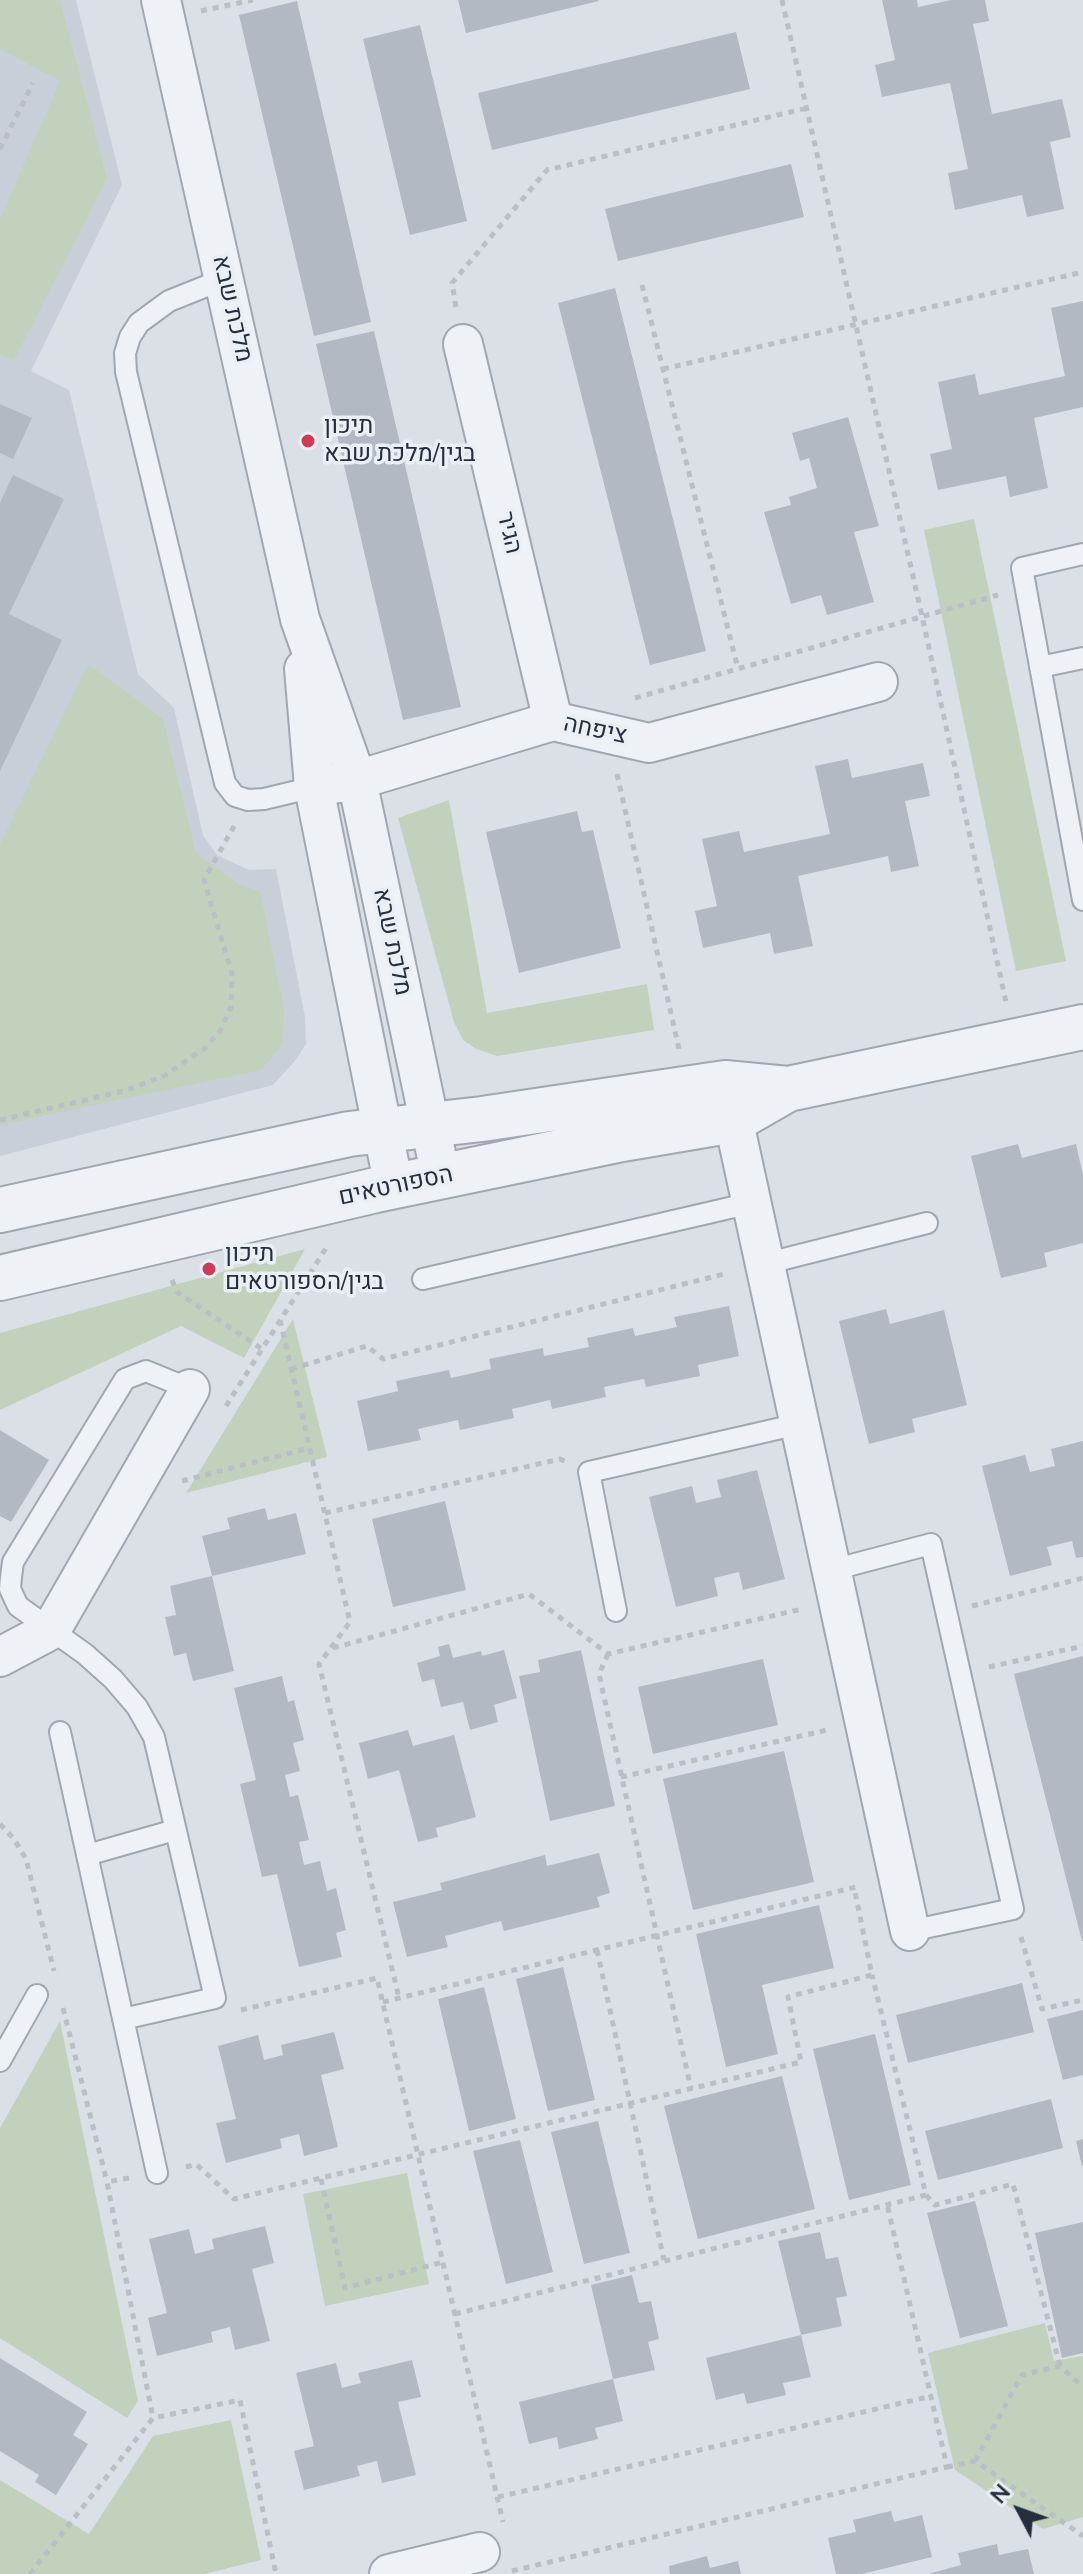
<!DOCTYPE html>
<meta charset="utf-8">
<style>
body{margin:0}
#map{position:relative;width:1083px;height:2574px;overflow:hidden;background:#dbe0e6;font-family:"Nunito Sans",sans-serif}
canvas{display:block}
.north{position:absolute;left:979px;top:2470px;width:80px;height:80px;-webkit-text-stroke:6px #eaeff4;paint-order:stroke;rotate:311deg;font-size:22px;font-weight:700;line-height:32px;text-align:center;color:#252e3d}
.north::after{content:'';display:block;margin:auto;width:28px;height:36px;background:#252e3d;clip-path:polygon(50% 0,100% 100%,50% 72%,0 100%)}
</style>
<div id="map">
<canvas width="1083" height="2574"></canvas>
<div class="north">N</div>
</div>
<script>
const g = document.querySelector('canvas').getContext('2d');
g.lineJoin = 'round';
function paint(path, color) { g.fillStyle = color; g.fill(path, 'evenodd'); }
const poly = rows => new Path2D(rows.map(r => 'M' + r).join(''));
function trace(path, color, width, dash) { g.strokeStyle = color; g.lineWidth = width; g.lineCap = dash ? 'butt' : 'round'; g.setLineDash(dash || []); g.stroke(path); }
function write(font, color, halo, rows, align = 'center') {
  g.font = font + ' "Nunito Sans",Heebo,sans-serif'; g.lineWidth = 7; g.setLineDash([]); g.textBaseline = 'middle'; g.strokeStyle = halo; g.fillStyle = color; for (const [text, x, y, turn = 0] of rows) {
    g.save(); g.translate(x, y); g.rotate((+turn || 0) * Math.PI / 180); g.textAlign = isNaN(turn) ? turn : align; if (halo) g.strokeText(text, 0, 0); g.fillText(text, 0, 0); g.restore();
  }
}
const built = poly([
 [0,0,76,0,122,185,31,371,69,390,138,674,174,708,203,835,217,855,249,870,276,869,305,1017,306,1044,294,1062,273,1085,0,1156]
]);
const green = poly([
 [0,0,60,0,107,179,14,360,0,355,0,219,60,81,0,49],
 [974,519,1066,961,1016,971,924,530],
 [88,664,163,719,196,853,240,885,260,891,284,1010,282,1045,261,1070,0,1125,0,844],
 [449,800,487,1013,647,984,654,1030,497,1056,476,1049,463,1040,454,1022,398,818],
 [305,1249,244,1358,181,1326,0,1410,0,1333],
 [293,1319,327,1457,186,1493],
 [60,2021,138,2401,127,2418,0,2338,0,2128],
 [407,2173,429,2284,325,2306,303,2194],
 [1045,2323,1054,2361,1083,2356,1083,2517,1043,2529,955,2470,928,2353],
 [231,2420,261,2560,204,2574,0,2574,0,2480,89,2534,153,2436]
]);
const building = poly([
 [458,0,598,0,599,1,466,33],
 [882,0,917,0,918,7,951,0,985,0,989,21,973,24,992,114,1062,99,1071,137,1050,142,1064,209,1027,217,1022,195,955,210,948,173,968,169,950,83,882,97,875,65,895,60],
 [297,1,371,322,314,336,239,15],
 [420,25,467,221,410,235,363,39],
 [736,32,750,89,492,150,478,93],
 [791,164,804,217,618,261,605,209],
 [615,288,706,651,650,665,558,303],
 [1083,301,1083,407,1034,418,1048,488,1010,497,1006,476,938,490,930,454,952,449,938,382,975,374,979,395,1065,376,1051,308],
 [374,331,461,707,403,720,316,344],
 [0,404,32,418,13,459,0,453],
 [848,417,879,526,854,532,874,602,827,615,821,595,791,604,764,512,791,505,789,497,817,488,809,458,800,461,792,433],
 [13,475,64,499,9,614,62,640,0,771,0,503],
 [848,759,852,778,923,763,930,796,905,801,919,866,891,872,888,856,798,876,813,946,774,954,770,933,703,948,695,911,717,906,702,839,739,831,744,852,830,834,815,766],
 [577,811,582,832,593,830,621,948,519,973,486,832],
 [1018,1144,1022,1158,1076,1144,1083,1175,1083,1243,1044,1253,1047,1267,1001,1278,971,1156],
 [729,1306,739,1356,698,1365,700,1376,646,1387,644,1379,604,1387,606,1397,552,1409,550,1400,512,1409,514,1418,460,1430,458,1420,418,1429,421,1440,368,1451,357,1401,398,1391,396,1381,449,1370,451,1378,491,1369,489,1359,543,1348,544,1356,589,1347,587,1338,633,1328,635,1336,677,1327,674,1317],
 [886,1309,890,1324,944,1310,967,1405,912,1419,915,1432,869,1444,839,1321],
 [0,1430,49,1460,11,1522,0,1516],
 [1083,1441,1083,1557,1076,1558,1072,1541,1047,1547,1052,1565,1010,1576,982,1466,1025,1455,1030,1472,1055,1466,1051,1449],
 [757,1470,785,1579,743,1590,739,1572,714,1578,718,1596,676,1607,649,1497,692,1486,696,1503,721,1497,717,1480],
 [445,1501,466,1590,393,1607,372,1519],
 [265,1508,268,1520,296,1513,306,1554,212,1576,202,1536,230,1529,227,1518],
 [212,1576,234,1671,193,1681,186,1653,174,1656,165,1617,176,1615,170,1586],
 [449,1644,453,1658,481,1651,482,1656,504,1650,517,1698,494,1705,498,1722,470,1730,463,1702,441,1707,434,1679,422,1682,417,1663,440,1656,438,1647],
 [581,1650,615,1806,550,1821,519,1676,540,1672,538,1660],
 [1083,1656,1083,1941,1082,1941,1014,1674],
 [763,1659,778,1725,653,1754,638,1687],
 [282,1676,288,1702,294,1700,304,1740,293,1743,300,1771,285,1775,290,1797,298,1795,309,1840,299,1842,304,1865,320,1861,327,1891,336,1888,346,1930,336,1933,342,1957,299,1967,277,1874,262,1877,240,1784,256,1780,234,1688],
 [408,1730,413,1746,454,1735,476,1817,436,1828,438,1837,418,1842,399,1770,368,1779,359,1743],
 [784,1751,814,1882,693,1910,663,1779],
 [599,1853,610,1893,597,1897,600,1907,504,1931,501,1921,445,1936,448,1947,407,1957,393,1902,442,1890,440,1883,545,1855,547,1866],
 [819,1905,834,1968,762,1985,778,2054,726,2067,696,1934],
 [563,1967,595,2100,548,2111,516,1979],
 [1022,1983,1034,2032,908,2063,896,2015],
 [484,1987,516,2119,469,2131,438,1999],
 [1083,2010,1083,2075,1063,2080,1047,2019],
 [334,2032,344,2069,321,2075,338,2147,304,2156,299,2134,280,2139,282,2148,226,2163,216,2123,236,2119,218,2046,258,2035,264,2060,283,2055,281,2045],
 [875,2034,911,2185,849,2200,813,2049],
 [782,2076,815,2209,698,2239,664,2106],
 [1051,2099,1063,2148,938,2180,925,2131],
 [598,2121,630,2253,584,2264,551,2132],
 [1083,2139,1083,2165,1082,2166,1076,2141],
 [520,2140,553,2272,506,2284,473,2151],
 [975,2201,1008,2326,960,2338,927,2213],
 [1083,2222,1083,2353,1062,2358,1035,2233],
 [265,2226,274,2263,252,2269,270,2341,235,2350,230,2327,211,2332,213,2342,157,2356,148,2318,167,2313,149,2239,189,2229,195,2254,214,2249,212,2239],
 [820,2232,826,2259,838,2257,847,2296,836,2298,842,2326,801,2335,778,2241],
 [632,2275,639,2303,651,2301,659,2339,648,2342,655,2370,613,2379,623,2421,595,2428,598,2439,559,2449,557,2437,529,2444,519,2402,613,2379,591,2285],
 [801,2335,811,2377,783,2383,786,2395,747,2404,744,2393,716,2400,706,2358],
 [0,2358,87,2412,73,2435,88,2444,56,2495,35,2482,39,2475,0,2451],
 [412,2360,421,2397,398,2402,416,2475,382,2483,377,2461,357,2466,360,2476,304,2490,294,2451,314,2446,296,2373,336,2363,342,2388,361,2383,358,2373],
 [891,2511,894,2522,922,2515,932,2557,862,2574,836,2574,828,2538,856,2532,853,2520],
 [997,2544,999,2555,1028,2549,1034,2574,928,2574,961,2565,958,2553],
 [707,2556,710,2568,738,2561,741,2574,670,2574,669,2566]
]);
const path = poly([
 [782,0,922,616,1006,1002],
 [201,11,253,0],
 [0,149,33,83],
 [642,285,738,669],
 [456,307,452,283,547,170,807,108],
 [663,369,1083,272],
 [635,698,998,595],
 [617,774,679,1049],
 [0,1120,124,1091,164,1076,205,1048,220,1031,231,1007,232,974,204,880,234,826],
 [172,1280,177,1292,262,1349],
 [280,1320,350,1622,319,1664,399,1998],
 [291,1369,367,1346,383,1359,728,1273],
 [226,1406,328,1245],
 [182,1481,309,1448],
 [325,1513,560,1459,566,1462],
 [972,1606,1083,1578],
 [333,1648,529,1594,608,1654,802,1609],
 [608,1654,599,1674,691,2089],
 [989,1667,1083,1646],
 [621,1777,827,1730],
 [0,1824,14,1839,26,1859,54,1971],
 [1021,1937,1042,2009,1083,2000],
 [597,1950,664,2260],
 [383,2002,856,1887],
 [63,2008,107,2182],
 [241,2010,377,1978,503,2522],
 [186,2167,196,2164,234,2199,801,2062,788,1997,872,1975,854,1887],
 [129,2178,107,2182,153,2418],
 [321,2179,345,2288,443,2262],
 [926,2195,935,2205,1013,2184,1060,2366],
 [455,2314,926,2195,872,1975],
 [975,2461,1022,2375,1060,2366,1083,2387],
 [947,2467,975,2461,1083,2536],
 [498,2497,932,2396],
 [512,2571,947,2467,887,2204],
 [30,2574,153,2418,240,2400,276,2574]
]);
const service = poly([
 [224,279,169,301,139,323,130,337,125,353,126,372,225,783,235,796,248,800,264,799,314,787],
 [1083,554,1022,568,1083,900],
 [1040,667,1083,658],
 [764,1264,927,1223],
 [423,1279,751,1203],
 [832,1570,931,1544,1013,1909,910,1931],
 [616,1611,589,1472,799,1424],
 [60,1732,157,2173],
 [87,1855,175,1830],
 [123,2019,215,1998,154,1737,137,1707,113,1679,85,1654,18,1606,10,1589,11,1577,13,1562,125,1379,146,1371,190,1389],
 [0,2061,37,1995]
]);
const minor = poly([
 [161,0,300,619,357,780,441,1177],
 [463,344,553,721],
 [304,669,314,787,394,1187],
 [314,787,357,780,553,721,649,743,878,682],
 [727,1090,910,1931],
 [0,1657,51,1630,190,1389],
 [389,2574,480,2552]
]);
const tertiary = poly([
 [0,1210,349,1134,482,1119,725,1083,788,1089,1083,1027],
 [0,1278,376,1190,622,1139,734,1120,788,1089]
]);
const markers = [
 [308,441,8,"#d33854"],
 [209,1269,8,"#d33854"]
];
const streetNames = [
 ["מלכת שבא",231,309,77],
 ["הגיר",508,533,77],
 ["ציפחה",595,731,12],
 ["מלכת שבא",391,942,78],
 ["הספורטאים",396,1187,-12]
];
const poiNames = [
 ["תיכון",324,427],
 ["בגין/מלכת שבא",324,455],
 ["תיכון",225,1255],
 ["בגין/הספורטאים",225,1283]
];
paint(built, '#c9cfd9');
paint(green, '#c2d1bc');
paint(building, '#b2b9c3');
trace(service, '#a1a7b0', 24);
trace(minor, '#a1a7b0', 42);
trace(tertiary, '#a1a7b0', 48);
trace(path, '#babec5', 5, [6, 6]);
trace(service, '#eef1f5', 20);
trace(minor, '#eef1f5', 38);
trace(tertiary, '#eef1f5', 44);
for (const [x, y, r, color] of markers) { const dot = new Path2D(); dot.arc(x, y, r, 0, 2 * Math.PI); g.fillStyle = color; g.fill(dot); trace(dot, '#eaeff4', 3); }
write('24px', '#252e3d', '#eaeff4', streetNames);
write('24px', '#252e3d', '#eaeff4', poiNames, 'left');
</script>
